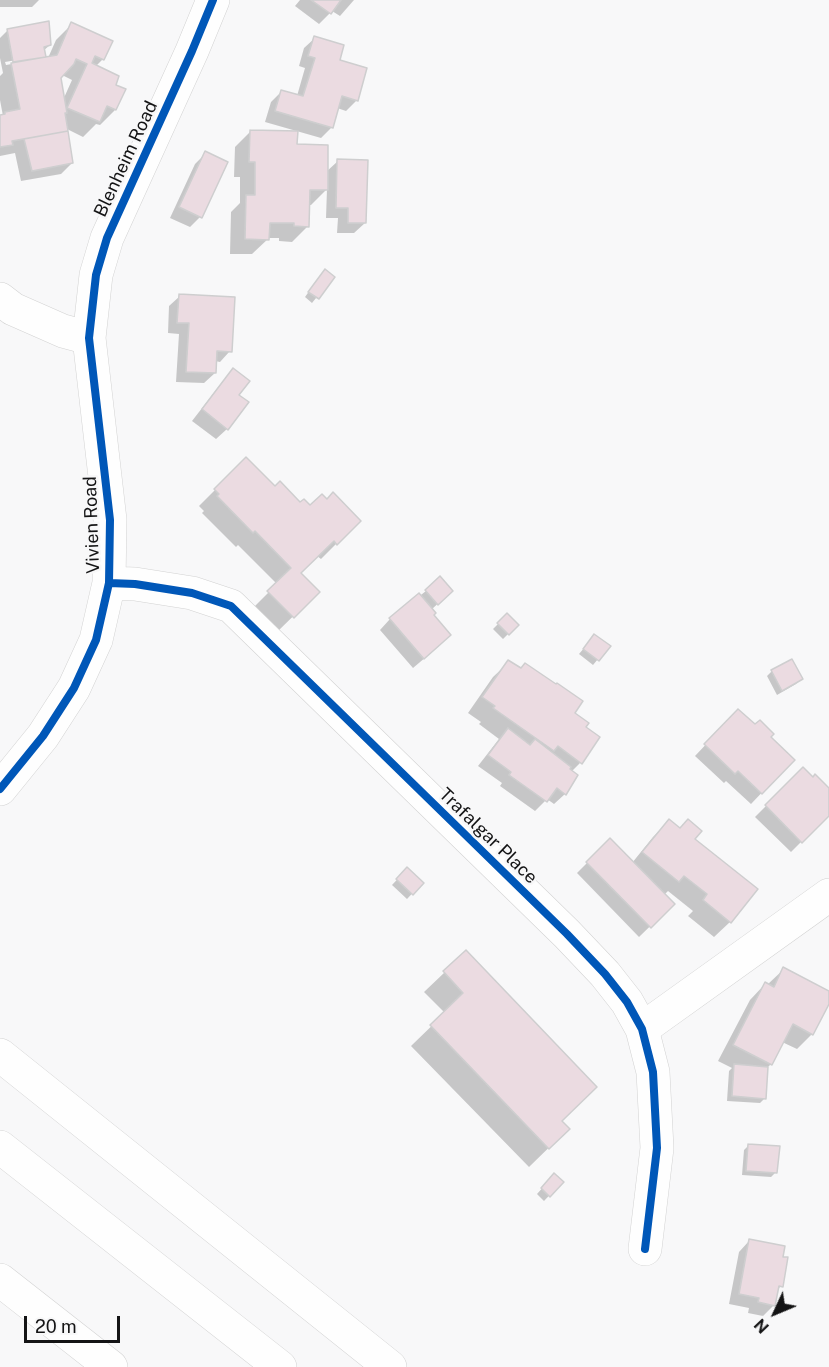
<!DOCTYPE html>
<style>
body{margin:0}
#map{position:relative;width:829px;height:1367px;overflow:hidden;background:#f8f8f9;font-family:"Public Sans",sans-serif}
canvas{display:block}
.north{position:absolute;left:745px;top:1283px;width:60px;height:60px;-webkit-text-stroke:4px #f8f8f9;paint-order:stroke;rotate:226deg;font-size:16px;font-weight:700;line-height:24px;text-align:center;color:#141415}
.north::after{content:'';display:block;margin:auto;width:21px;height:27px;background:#141415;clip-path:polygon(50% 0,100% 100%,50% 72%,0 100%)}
.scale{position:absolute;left:24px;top:1316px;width:96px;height:27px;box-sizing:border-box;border:3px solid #141415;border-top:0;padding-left:8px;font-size:18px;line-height:21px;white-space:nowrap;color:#141415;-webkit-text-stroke:4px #f8f8f9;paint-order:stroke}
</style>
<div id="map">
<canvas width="829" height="1367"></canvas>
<div class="north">N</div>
<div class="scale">20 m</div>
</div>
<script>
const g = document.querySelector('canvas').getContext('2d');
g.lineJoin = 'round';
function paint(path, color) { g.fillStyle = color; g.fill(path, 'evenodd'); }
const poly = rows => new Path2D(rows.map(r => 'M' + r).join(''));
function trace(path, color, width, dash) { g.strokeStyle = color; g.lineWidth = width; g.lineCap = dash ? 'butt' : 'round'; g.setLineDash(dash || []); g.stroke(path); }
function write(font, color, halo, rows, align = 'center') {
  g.font = font + ' "Public Sans",sans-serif'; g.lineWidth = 5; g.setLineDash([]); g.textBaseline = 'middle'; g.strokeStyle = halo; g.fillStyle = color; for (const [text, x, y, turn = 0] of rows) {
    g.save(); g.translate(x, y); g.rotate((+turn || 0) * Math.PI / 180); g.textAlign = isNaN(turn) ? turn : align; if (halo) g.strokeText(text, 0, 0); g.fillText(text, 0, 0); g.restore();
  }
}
const shadow = poly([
 [0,0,39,0,32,7,0,7],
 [300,0,354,0,340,16,332,11,319,24,295,6],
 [72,24,103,59,95,67,114,85,115,110,100,125,96,124,83,137,67,129,72,163,61,174,21,181,15,153,0,156,0,117,3,116,0,100,0,76,3,73,0,58,0,38,8,30,50,45,43,51,44,59,48,58,56,40],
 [34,57,34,60,6,65,5,62],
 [62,75,72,80,63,100,59,78],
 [315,38,338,61,357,100,346,111,337,108,332,127,321,138,265,122,271,102,282,91,297,96,305,68,299,66,304,48],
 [251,131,296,146,326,172,338,161,365,223,354,233,337,233,338,218,326,218,327,189,311,205,308,205,308,226,292,242,279,241,279,238,269,238,252,254,230,254,231,212,240,203,240,177,234,177,235,147],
 [206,153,200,217,190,227,170,218,195,164],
 [320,276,333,277,312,303,305,297],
 [180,296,230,351,220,362,215,361,215,373,204,383,176,382,179,334,168,333,169,306],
 [233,370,237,395,227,429,216,439,192,421,223,381],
 [246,459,275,488,300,504,310,508,327,501,359,521,321,559,317,556,299,573,318,592,277,632,253,608,277,584,238,545,236,547,202,513,204,511,199,506],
 [426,591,446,596,431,610,439,646,413,668,380,630,390,619],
 [507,615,517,625,503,639,493,629],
 [590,641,608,647,593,665,579,654],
 [509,662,573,713,580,763,571,772,565,794,554,804,547,799,535,811,500,786,502,783,478,766,499,739,479,724,481,722,468,713,493,677],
 [772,671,801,679,796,684,777,695,767,676],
 [728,721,769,737,793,760,751,804,726,781,724,783,695,756],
 [803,769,813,779,829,790,829,814,791,852,755,817],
 [669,821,730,922,714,937,688,916,693,911,668,891,664,895,673,904,639,937,577,873,610,840,632,863,653,837],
 [407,869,422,883,407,899,392,885],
 [466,952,560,1121,568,1129,529,1167,411,1046,445,1013,424,992],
 [784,969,829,993,829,1001,812,1034,797,1049,782,1042,771,1064,767,1068,765,1098,760,1103,727,1101,729,1071,732,1068,718,1061,750,1000,765,984,767,985],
 [749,1145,776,1172,771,1177,742,1175,744,1150],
 [554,1175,562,1182,544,1201,537,1194],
 [749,1241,781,1286,777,1290,774,1305,763,1316,748,1313,749,1308,729,1304,739,1252]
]);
const building = poly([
 [311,0,341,0,331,14,311,0],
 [49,21,51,45,44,47,46,57,13,62,7,29,49,21],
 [71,22,113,41,104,60,95,56,92,63,119,76,116,85,126,89,116,110,107,106,100,122,67,108,87,64,76,59,74,64,61,78,67,113,65,113,68,131,12,141,13,145,0,147,0,115,5,114,5,112,20,109,11,63,57,55,71,22],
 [314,36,344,45,340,60,367,68,358,101,342,96,333,128,275,111,281,90,303,96,315,58,308,56,314,36],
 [250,130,298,131,297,144,328,145,328,190,310,190,309,227,294,226,294,223,270,223,269,240,245,239,246,195,255,195,255,162,249,162,250,130],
 [68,131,73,163,32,171,24,139,68,131],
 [205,151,228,162,202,218,179,207,205,151],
 [337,159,368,160,366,223,348,223,348,208,336,208,337,159],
 [325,269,335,277,319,299,308,292,325,269],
 [179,294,235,297,232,352,217,351,216,373,186,372,189,323,177,323,179,294],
 [233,368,250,381,239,395,249,402,228,430,202,409,233,368],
 [246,457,275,486,280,481,300,502,304,499,310,505,322,494,327,499,333,492,361,521,337,545,334,541,301,573,320,592,294,618,267,591,291,568,255,531,253,533,217,496,219,494,214,489,246,457],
 [440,576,453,591,438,605,425,590,440,576],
 [419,593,436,613,434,615,451,635,424,659,389,618,419,593],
 [507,613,519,625,509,635,497,623,507,613],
 [594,634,611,646,599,661,583,649,594,634],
 [792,659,803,679,782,691,771,670,792,659],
 [508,660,521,668,525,663,556,684,557,683,583,701,575,713,589,723,586,727,600,737,582,764,558,746,554,751,493,708,495,706,482,697,508,660],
 [738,709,755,724,760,720,774,734,771,737,795,760,762,794,738,771,735,774,704,744,738,709],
 [508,728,530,745,535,739,571,767,570,769,578,775,566,795,557,788,547,802,509,775,511,772,488,755,508,728],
 [803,767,813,777,815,774,829,788,829,816,802,843,765,805,803,767],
 [669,819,680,828,688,819,702,831,695,839,758,889,731,923,703,900,707,894,684,876,679,882,642,852,669,819],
 [610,838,675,904,651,928,586,862,610,838],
 [407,867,424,883,413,895,396,879,407,867],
 [466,950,597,1087,562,1121,570,1129,549,1149,430,1025,463,993,443,971,466,950],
 [783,967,829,991,829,1004,813,1035,793,1024,772,1065,733,1045,765,982,774,987,783,967],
 [734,1064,768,1067,766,1099,732,1096,734,1064],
 [748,1144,780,1146,777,1173,746,1171,748,1144],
 [554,1173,564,1182,550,1197,541,1188,554,1173],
 [749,1239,785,1246,783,1257,788,1257,783,1287,779,1286,775,1306,758,1302,759,1298,739,1294,749,1239]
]);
const minor = poly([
 [0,299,13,309,63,331,89,338],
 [109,583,135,584,192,593,231,606,567,934,605,974,627,1002,642,1029,653,1072,657,1148,645,1249],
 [0,789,43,736,74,688,96,640,109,583,110,520,89,338,96,275,107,238,192,51,213,0],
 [642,1029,829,895]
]);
const motorway = poly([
 [0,1055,390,1367],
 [0,1147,280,1367],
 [0,1280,111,1367]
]);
const cycleway = poly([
 [109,583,135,584,192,593,231,606,567,934,605,974,627,1002,642,1029,653,1072,657,1148,645,1249],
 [0,789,43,736,74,688,96,640,109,583,110,520,89,338,96,275,107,238,192,51,213,0]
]);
const streetNames = [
 ["Blenheim Road",126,159,-65],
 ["Vivien Road",92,525,-92],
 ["Trafalgar Place",488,836,44]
];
paint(shadow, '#0003');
paint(building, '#ebdbe1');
trace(building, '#cececf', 1.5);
trace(minor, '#d2d2d2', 34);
trace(motorway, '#d2d2d2', 34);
trace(minor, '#fefefe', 33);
trace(motorway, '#fefefe', 33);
trace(cycleway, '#0057b8', 8);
write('18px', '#141415', '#f8f8f9', streetNames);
</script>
